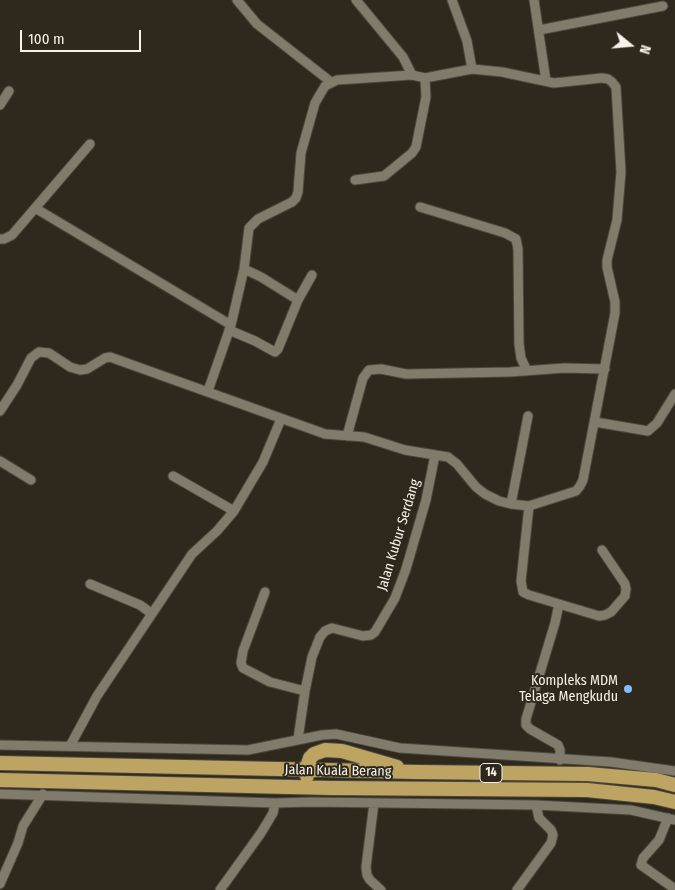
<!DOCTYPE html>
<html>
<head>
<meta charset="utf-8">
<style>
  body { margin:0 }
  #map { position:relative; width:675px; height:890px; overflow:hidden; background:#2e291c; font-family:"Fira Sans Condensed",sans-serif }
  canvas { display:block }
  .north { position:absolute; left:605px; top:20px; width:50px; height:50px; -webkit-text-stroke:4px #2e291c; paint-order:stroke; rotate:107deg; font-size:14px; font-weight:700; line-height:20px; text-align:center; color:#f6f2ea }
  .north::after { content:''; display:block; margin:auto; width:18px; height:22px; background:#f6f2ea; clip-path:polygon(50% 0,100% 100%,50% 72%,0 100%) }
  .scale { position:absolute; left:20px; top:30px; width:121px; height:22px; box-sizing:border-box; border:2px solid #f6f2ea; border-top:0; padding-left:6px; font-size:15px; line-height:18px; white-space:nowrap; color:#f6f2ea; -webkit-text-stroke:4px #2e291c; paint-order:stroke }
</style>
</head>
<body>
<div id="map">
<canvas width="675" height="890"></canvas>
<div class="north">N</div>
<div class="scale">100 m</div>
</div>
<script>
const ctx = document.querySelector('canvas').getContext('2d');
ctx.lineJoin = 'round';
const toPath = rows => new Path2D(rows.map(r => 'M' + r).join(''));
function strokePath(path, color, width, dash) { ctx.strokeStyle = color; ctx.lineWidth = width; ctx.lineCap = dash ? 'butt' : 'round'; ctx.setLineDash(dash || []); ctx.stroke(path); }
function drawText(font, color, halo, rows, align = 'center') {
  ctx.font = font + ' "Fira Sans Condensed",sans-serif'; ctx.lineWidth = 4; ctx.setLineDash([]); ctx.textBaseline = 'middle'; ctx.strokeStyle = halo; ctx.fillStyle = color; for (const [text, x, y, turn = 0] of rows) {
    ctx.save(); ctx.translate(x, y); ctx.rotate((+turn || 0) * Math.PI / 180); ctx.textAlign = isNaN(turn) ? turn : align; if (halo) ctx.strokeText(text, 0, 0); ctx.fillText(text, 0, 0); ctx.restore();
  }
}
const minor = toPath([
  [237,0,257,24,331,82],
  [356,0,403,57,412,75],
  [452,0,467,41,472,69],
  [534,0,546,81],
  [539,30,663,6],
  [0,105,9,91],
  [355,180,384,176,412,153,416,147,426,97,425,78],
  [420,207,505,233,516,239,518,249,519,344,521,358,527,371],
  [35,208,231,325],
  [0,239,4,239,12,235,90,144],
  [244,269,261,277,298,300],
  [229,330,255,341,275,352,278,349,298,300,312,275],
  [0,411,17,385,31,358,39,352,49,353,70,367,80,370,87,369,105,358,110,357,325,434,364,437,405,450,448,457,457,464,476,487,485,494,499,501,511,504,529,506,576,491,580,486,583,480,615,313,615,302,607,267,607,260,617,220,621,172,616,87,612,82,608,79,602,78,554,83,502,72,472,69,425,78,412,75,337,80,325,86,315,103,301,153,298,192,296,198,292,202,258,219,249,228,244,269,231,325,208,391],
  [595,422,648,431,657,423,675,394],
  [347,436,363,378,369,370,381,369,406,374,510,372,564,368,605,369],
  [0,461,31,480],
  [173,476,234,511],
  [511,504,528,416],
  [529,506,521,581,523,592,529,595,599,616,605,615,611,612,625,596,626,589,625,584,602,550],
  [90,584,140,605,151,613],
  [265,592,243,651,241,663,243,668,270,682,305,691],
  [559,604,555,623,526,719,526,725,530,729,558,745,560,750,560,760],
  [298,739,305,691,312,657,320,637,325,631,332,628,363,636,371,635,375,632,395,598,406,569,426,500,435,455],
  [0,745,248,750,322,735,336,734,400,748,611,762,675,771],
  [70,746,97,696,192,554,217,531,234,511,263,462,281,419],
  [0,794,275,803,312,802,536,805,631,810,675,820],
  [374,803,366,867,367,875,370,880,381,890],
  [668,818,659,840,643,858,641,865,675,889],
  [0,884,18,843,23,826,43,794],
  [220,890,261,833,273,813,275,803],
  [517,890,551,843,553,835,551,830,539,818,536,805]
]);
const trunk = toPath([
  [0,763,417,772,588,774,656,780,675,785],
  [307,776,306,770,310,758,314,754,325,750,342,751,397,767],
  [0,780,331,788,587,790,654,797,675,802]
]);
const markers = [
  [628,689,5,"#7ebdf9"]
];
const shields = [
  [491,773,22]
];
const shieldNames = [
  ["14",491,773]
];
const streetNames = [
  ["Jalan Kubur Serdang",399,535,-73],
  ["Jalan Kuala Berang",338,771,1]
];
const poiNames = [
  ["Kompleks MDM",618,681],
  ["Telaga Mengkudu",618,697]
];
strokePath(minor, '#4c483d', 11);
strokePath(trunk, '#4c483d', 16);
strokePath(minor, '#817b6c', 9);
strokePath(trunk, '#bea463', 14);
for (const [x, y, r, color] of markers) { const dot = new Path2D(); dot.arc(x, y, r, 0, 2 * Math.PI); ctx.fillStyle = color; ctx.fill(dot); strokePath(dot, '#2e291c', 2); }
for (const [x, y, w] of shields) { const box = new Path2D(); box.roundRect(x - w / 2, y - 9.5, w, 19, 4); ctx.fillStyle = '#2e291c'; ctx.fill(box); strokePath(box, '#f6f2ea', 1); }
drawText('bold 12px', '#f6f2ea', null, shieldNames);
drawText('14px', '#f6f2ea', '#2e291c', streetNames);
drawText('14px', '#f6f2ea', '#2e291c', poiNames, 'right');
</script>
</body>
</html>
